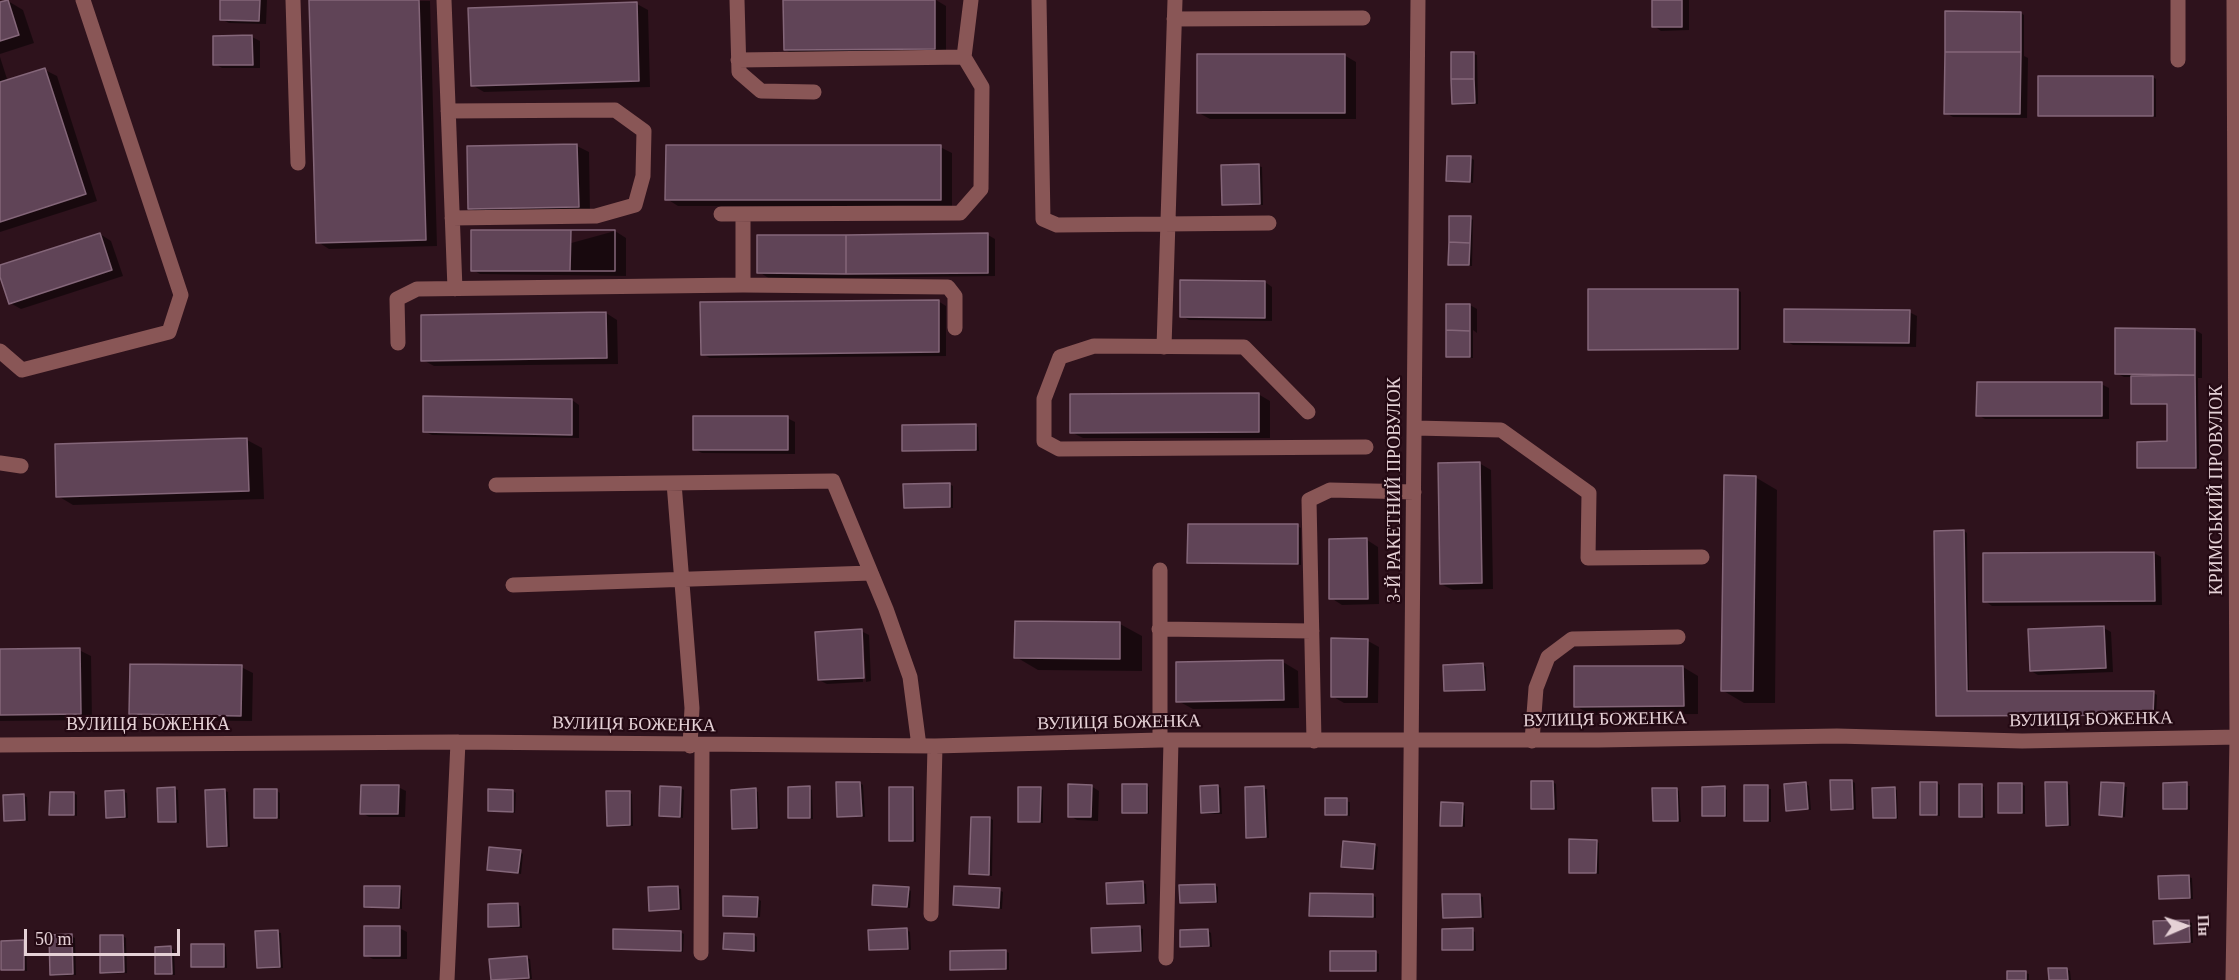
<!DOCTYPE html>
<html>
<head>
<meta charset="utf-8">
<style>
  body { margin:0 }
  #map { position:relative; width:2239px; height:980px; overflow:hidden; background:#2e121c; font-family:Georgia,serif }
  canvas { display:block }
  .north { position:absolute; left:2155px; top:896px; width:60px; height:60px; -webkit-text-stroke:4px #240913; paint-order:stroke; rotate:88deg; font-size:16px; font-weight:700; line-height:24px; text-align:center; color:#e5d1d6 }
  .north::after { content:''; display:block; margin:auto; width:21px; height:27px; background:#e5d1d6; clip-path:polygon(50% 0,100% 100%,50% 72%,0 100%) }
  .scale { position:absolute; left:24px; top:929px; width:156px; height:27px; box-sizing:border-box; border:3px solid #e5d1d6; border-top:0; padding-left:8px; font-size:18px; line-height:21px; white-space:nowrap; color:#e5d1d6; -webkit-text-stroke:4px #240913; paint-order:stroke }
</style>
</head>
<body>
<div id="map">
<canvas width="2239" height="980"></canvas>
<div class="north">Пн</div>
<div class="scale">50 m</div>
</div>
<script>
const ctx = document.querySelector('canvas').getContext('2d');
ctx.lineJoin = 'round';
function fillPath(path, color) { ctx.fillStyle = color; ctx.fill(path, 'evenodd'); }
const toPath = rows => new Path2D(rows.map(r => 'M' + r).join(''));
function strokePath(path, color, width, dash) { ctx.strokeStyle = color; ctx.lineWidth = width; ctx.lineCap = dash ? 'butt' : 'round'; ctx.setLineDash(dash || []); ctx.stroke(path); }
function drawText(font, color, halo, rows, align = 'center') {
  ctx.font = font + ' Georgia,serif'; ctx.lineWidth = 4.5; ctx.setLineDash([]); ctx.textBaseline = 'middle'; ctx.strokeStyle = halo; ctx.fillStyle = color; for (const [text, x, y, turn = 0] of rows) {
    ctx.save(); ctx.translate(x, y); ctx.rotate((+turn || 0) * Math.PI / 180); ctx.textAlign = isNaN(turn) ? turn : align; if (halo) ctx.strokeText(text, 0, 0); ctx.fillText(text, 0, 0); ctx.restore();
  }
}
const shadow = toPath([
  [222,0,267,0,266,24,229,23,221,19],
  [311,0,430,1,437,246,329,249,318,242],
  [838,0,936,0,946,6,946,55,797,56,785,50],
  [1653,0,1689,0,1689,30,1661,31,1654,26],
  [8,1,23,10,34,43,0,54,0,3],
  [637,4,648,10,650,87,484,92,472,85],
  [2021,13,2024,15,2024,56,2028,58,2027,118,1953,117,1946,113],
  [215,37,252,37,260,41,260,68,222,68,215,64],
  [1474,54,1477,55,1478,104,1456,105,1453,103],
  [1344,55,1356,62,1356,119,1210,119,1199,113],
  [0,57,8,82,45,70,57,76,97,201,0,232],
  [2153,77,2156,79,2156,117,2040,115],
  [577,146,589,152,590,213,481,215,470,208,468,148],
  [940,147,952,153,952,206,678,206,667,199],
  [1471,158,1474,160,1473,183,1448,180],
  [1258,166,1262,167,1263,205,1223,205],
  [1470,218,1473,220,1472,266,1452,266,1449,264],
  [615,231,626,238,626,276,480,274,473,270],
  [100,234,111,241,123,276,21,309,10,303,0,267],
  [988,235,995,239,995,276,770,279,759,272],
  [1265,282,1272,287,1272,321,1189,320,1182,316],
  [1737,290,1741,292,1741,350,1590,349],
  [938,301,946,306,946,356,710,358,702,354],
  [1470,305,1477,309,1477,333,1473,330,1473,358,1451,358,1448,356],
  [1909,312,1917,316,1916,347,1793,345,1786,341],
  [606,313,617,320,618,364,434,366,423,360],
  [2195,330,2202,334,2202,378,2198,378,2199,469,2142,469,2139,468,2168,443,2168,405,2133,404,2133,377,2124,377,2116,373],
  [2101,384,2109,388,2109,419,1985,419,1978,415],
  [1258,394,1270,401,1270,438,1083,438,1071,432],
  [572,400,579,405,579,438,432,435,424,431],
  [787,418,795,422,795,454,702,453,694,449],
  [975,426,978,427,979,451,904,450],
  [247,440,262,448,264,499,73,505,58,496],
  [1479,463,1491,470,1493,589,1453,590,1441,584],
  [1755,477,1777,490,1775,703,1744,703,1722,690],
  [949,484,953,486,953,508,905,507],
  [1297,526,1301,528,1301,565,1189,562],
  [1964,531,1967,533,1969,693,2154,693,2157,695,2156,716,1938,716],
  [1367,540,1378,547,1379,604,1342,605,1331,598],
  [2154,553,2161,557,2162,605,1992,606,1985,601],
  [1016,623,1120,624,1142,636,1142,671,1038,670,1016,657],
  [2104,628,2111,632,2113,672,2038,675,2031,671],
  [861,631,869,635,871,681,866,682,863,633,860,633,863,682,827,684,819,680],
  [1368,641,1379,647,1378,703,1344,703,1332,696],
  [79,650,91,656,92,720,0,721,0,651],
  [1283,662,1298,671,1299,708,1193,709,1178,701],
  [1483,665,1486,667,1487,691,1446,690],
  [241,667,253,673,252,721,142,720,131,714],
  [1683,667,1698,676,1698,714,1591,715,1576,706],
  [1852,781,1855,783,1856,810,1833,809],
  [1553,782,1556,784,1557,810,1533,809],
  [860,783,863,785,865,817,839,816],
  [1937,783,1940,785,1940,816,1925,816,1922,814],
  [2067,783,2070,785,2071,826,2051,827,2048,825],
  [2103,783,2127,787,2125,817,2101,814],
  [1806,784,1809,786,1811,810,1788,810],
  [2022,784,2025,786,2025,814,1999,812],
  [2164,784,2190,786,2190,810,2164,809],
  [1146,785,1149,787,1149,814,1123,812],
  [1981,785,1984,787,1985,818,1961,816],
  [1091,786,1099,791,1098,821,1077,820,1070,816],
  [1218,786,1221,788,1222,814,1205,814,1202,812,1201,787],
  [398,787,406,791,405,817,369,817,362,813],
  [1746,787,1771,789,1771,822,1745,821],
  [681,788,684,790,683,818,660,815],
  [809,788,812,790,813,819,790,817],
  [912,788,915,790,916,842,894,842,891,840],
  [1040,788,1043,790,1043,823,1023,823,1020,821],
  [1246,788,1267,789,1269,838,1248,837],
  [1724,788,1727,790,1727,817,1704,816],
  [1894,788,1897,790,1898,819,1874,817],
  [175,789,178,790,179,823,162,823,159,821],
  [1676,789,1679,791,1681,822,1655,820],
  [755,790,758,792,760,829,737,830,734,828],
  [225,791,228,792,230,847,212,848,208,846],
  [277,791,280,793,280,819,256,817],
  [513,791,516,793,515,813,489,811],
  [124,792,127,793,128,818,111,819,107,817],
  [629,792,632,794,633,826,612,827,608,825],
  [74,793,77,795,77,816,51,814],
  [24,796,27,797,28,821,6,820],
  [1326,799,1350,802,1350,816,1326,814],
  [1462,804,1465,806,1465,827,1441,825],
  [990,818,993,820,992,876,974,875,971,874],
  [1596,841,1599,843,1599,874,1570,872],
  [1375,845,1378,847,1376,870,1343,866],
  [520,852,523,854,521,874,488,869],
  [2189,877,2192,878,2193,899,2160,898],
  [1143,883,1146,884,1147,904,1108,903],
  [1215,885,1218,887,1218,903,1182,902],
  [399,888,402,890,402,909,365,906],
  [678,888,681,889,682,910,650,910],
  [908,889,911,891,910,908,874,904],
  [999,890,1003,892,1002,909,955,904],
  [1311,895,1373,896,1376,897,1376,918,1314,917,1311,915],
  [1480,896,1483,897,1484,918,1444,917],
  [758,899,761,901,760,917,724,915],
  [518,905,521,906,522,928,490,926],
  [2189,922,2192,923,2193,943,2156,943],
  [399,928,407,932,407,959,373,959,365,955],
  [1139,928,1143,929,1143,952,1094,952],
  [907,930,910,932,911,950,870,949],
  [1472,930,1475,932,1476,951,1443,950],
  [1208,931,1211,933,1212,947,1182,946],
  [277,932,281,933,283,968,262,969,259,967],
  [680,932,684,934,683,952,614,948],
  [726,934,754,935,757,937,757,952,728,950,725,948],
  [71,936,75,938,76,975,55,976,52,974],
  [123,936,126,938,127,973,105,974,102,972],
  [23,942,26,943,27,971,3,969],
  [223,945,226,947,227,968,192,966],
  [171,948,174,950,175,975,160,975,157,973],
  [1005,951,1009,953,1009,970,952,969],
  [1375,952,1379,954,1379,972,1331,970],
  [527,958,530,959,532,979,492,979],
  [2067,969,2070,971,2071,980,2050,980],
  [2008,972,2026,973,2029,974,2029,980,2008,980]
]);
const building = toPath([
  [8,0,19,35,0,41,0,2,8,0],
  [220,0,260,0,259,21,220,20,220,0],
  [309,0,419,0,426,240,316,243,309,0],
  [783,0,935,0,935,49,784,50,783,0],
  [1652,0,1682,0,1682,27,1652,27,1652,0],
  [637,2,639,81,471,86,468,8,637,2],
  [1945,11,2021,12,2021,52,1945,52,1945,11],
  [252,35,253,65,213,65,213,36,252,35],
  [1451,52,1474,52,1474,79,1451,79,1451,52],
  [1945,52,2021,52,2020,114,1944,114,1945,52],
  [1197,54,1345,54,1345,113,1197,113,1197,54],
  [45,68,86,194,0,222,0,82,45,68],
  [2038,76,2153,76,2153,116,2038,116,2038,76],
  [1451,79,1474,79,1475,103,1452,104,1451,79],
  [577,144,579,207,468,209,467,146,577,144],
  [666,145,941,145,941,200,665,200,666,145],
  [1447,156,1471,156,1470,182,1446,181,1447,156],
  [1259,164,1260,204,1222,205,1221,165,1259,164],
  [1449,216,1471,216,1470,243,1449,242,1449,216],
  [471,230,615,230,615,271,471,271,471,230],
  [571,230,615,230,615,271,570,271,571,230],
  [100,233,112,270,9,304,0,277,0,265,100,233],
  [988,233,988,273,846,274,846,235,988,233],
  [757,235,846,235,846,274,757,273,757,235],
  [1449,242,1470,243,1469,265,1448,265,1449,242],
  [1180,280,1265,281,1265,318,1180,317,1180,280],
  [1588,289,1738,289,1738,349,1588,350,1588,289],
  [939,300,939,352,701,355,700,302,939,300],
  [1446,304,1470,304,1470,331,1446,330,1446,304],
  [1784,309,1910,310,1909,343,1784,342,1784,309],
  [606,312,607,358,421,361,421,315,606,312],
  [2115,328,2195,329,2195,375,2115,374,2115,328],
  [1446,330,1470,331,1470,357,1446,357,1446,330],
  [2195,375,2196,468,2137,468,2137,442,2167,441,2167,404,2131,404,2131,376,2195,375],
  [1977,382,2102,382,2102,416,1976,416,1977,382],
  [1259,393,1259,432,1070,433,1070,394,1259,393],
  [423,396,572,399,572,435,423,432,423,396],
  [693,416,788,416,788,450,693,450,693,416],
  [976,424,976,450,902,451,902,425,976,424],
  [247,438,249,491,56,497,55,444,247,438],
  [1480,462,1482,583,1440,584,1438,463,1480,462],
  [1724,475,1756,476,1753,691,1721,691,1724,475],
  [950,483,950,507,904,508,903,484,950,483],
  [1188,524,1298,524,1298,564,1187,563,1188,524],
  [1964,530,1967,691,2154,691,2153,715,1936,716,1934,531,1964,530],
  [1367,538,1368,599,1329,599,1329,539,1367,538],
  [2154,552,2155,601,1983,602,1983,553,2154,552],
  [1015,621,1120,622,1120,659,1014,658,1015,621],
  [2104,626,2106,668,2030,671,2028,629,2104,626],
  [862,629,864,678,818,680,815,632,862,629],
  [1331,638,1368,639,1367,697,1331,697,1331,638],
  [80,648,81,714,0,715,0,649,80,648],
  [1283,660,1284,700,1176,702,1176,662,1283,660],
  [1483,663,1485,690,1444,691,1443,665,1483,663],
  [130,664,242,665,241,716,129,714,130,664],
  [1574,666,1683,666,1684,706,1574,707,1574,666],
  [1830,780,1852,780,1853,809,1831,810,1830,780],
  [1531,781,1553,781,1554,809,1531,809,1531,781],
  [836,782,860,782,862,816,837,817,836,782],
  [1806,782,1808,809,1786,811,1784,784,1806,782],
  [1920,782,1937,782,1937,815,1920,815,1920,782],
  [2045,782,2067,782,2068,825,2046,826,2045,782],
  [2101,782,2124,783,2122,817,2099,815,2101,782],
  [2187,782,2187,809,2163,809,2163,783,2187,782],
  [1998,783,2022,783,2022,813,1998,813,1998,783],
  [1068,784,1092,785,1091,817,1068,817,1068,784],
  [1122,784,1147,784,1147,813,1122,813,1122,784],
  [1959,784,1982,784,1982,817,1959,817,1959,784],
  [361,785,399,785,398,814,360,814,361,785],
  [1218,785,1219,812,1201,813,1200,786,1218,785],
  [1744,785,1768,785,1768,821,1744,821,1744,785],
  [660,786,681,787,680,817,659,816,660,786],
  [810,786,810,818,788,818,788,787,810,786],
  [1264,786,1266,837,1246,838,1245,787,1264,786],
  [1725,786,1725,816,1702,816,1702,787,1725,786],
  [175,787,176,822,158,822,157,788,175,787],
  [889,787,913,787,913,841,889,841,889,787],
  [1018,787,1041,787,1040,822,1018,822,1018,787],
  [1895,787,1896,818,1873,818,1872,788,1895,787],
  [756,788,757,828,732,829,731,790,756,788],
  [1652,788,1677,788,1678,821,1653,821,1652,788],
  [225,789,227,846,207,847,205,790,225,789],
  [254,789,277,789,277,818,254,818,254,789],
  [488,789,513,790,513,812,488,811,488,789],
  [124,790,125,817,106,818,105,791,124,790],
  [606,791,630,791,630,825,607,826,606,791],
  [50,792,74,792,74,815,49,815,50,792],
  [24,794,25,820,4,821,3,795,24,794],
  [1325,798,1347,798,1347,815,1325,815,1325,798],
  [1441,802,1463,803,1462,826,1440,826,1441,802],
  [971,817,990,817,989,875,969,874,971,817],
  [1569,839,1597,840,1596,873,1569,873,1569,839],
  [1343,841,1375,844,1373,869,1341,867,1343,841],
  [489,847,521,850,518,873,487,870,489,847],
  [2189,875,2190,898,2159,899,2158,876,2189,875],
  [1143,881,1144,903,1107,904,1106,883,1143,881],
  [1215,884,1216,902,1180,903,1179,885,1215,884],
  [873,885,909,887,907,907,872,905,873,885],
  [364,886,400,886,399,908,364,907,364,886],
  [678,886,679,909,649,911,648,887,678,886],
  [954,886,1000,888,999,908,953,905,954,886],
  [1310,893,1373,894,1373,917,1309,916,1310,893],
  [1442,894,1480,894,1481,917,1443,918,1442,894],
  [723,896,758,897,757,917,723,916,723,896],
  [518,903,519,926,488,927,488,904,518,903],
  [2189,920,2190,942,2154,944,2153,921,2189,920],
  [364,926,400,926,400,956,364,956,364,926],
  [1140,926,1141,951,1092,953,1091,928,1140,926],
  [907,928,908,949,869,950,868,930,907,928],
  [1473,928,1473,950,1442,950,1442,929,1473,928],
  [613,929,681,931,681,951,613,949,613,929],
  [1208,929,1209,946,1180,947,1180,930,1208,929],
  [278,930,280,967,257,968,255,931,278,930],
  [724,933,754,934,754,951,723,949,724,933],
  [72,934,73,974,50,975,49,935,72,934],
  [100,935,123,935,124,972,100,973,100,935],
  [24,940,24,970,1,970,1,941,24,940],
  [191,944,224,944,224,967,191,967,191,944],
  [171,946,172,974,155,974,155,947,171,946],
  [1006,950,1006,969,950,970,950,951,1006,950],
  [1330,951,1376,951,1376,971,1330,971,1330,951],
  [527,956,529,978,491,980,489,959,527,956],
  [2048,968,2067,968,2068,980,2049,980,2048,968],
  [2007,971,2026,971,2026,980,2007,980,2007,971]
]);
const minor = toPath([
  [293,0,298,163],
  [444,0,455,289],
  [737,0,739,72,761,91,814,92],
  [1039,0,1043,219,1057,225,1269,223],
  [1174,19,1363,18],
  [738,60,964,57],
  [2178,60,2178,0],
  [448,111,615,110,644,131,643,176,635,205,596,216,452,218],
  [721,214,960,213,981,189,982,87,964,57,971,0],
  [743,214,743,285],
  [398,343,397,299,417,289,743,285,948,287,955,296,955,328],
  [1164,347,1175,0],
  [0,351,22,370,169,332,181,295,83,0],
  [1308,412,1244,347,1094,346,1060,357,1044,399,1044,441,1059,449,1366,447],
  [1415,428,1501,430,1589,493,1588,558,1702,557],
  [0,463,21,466],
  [674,483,692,708,690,746],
  [496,485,833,481,886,609,910,677,919,746],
  [1160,570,1160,740],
  [513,585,871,573],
  [1159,629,1312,631],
  [1314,741,1309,500,1330,490,1414,492],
  [1532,741,1536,688,1548,657,1572,639,1678,637],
  [0,745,458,742,935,746,1160,740,1599,740,1837,736,2022,741,2239,737],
  [931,914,935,746],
  [701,953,702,746],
  [1166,958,1171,740],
  [447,980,458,742],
  [1409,980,1418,0],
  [2233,980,2237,737,2234,0]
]);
const streetNames = [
  ["3-Й РАКЕТНИЙ ПРОВУЛОК",1395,490,-90],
  ["КРИМСЬКИЙ ПРОВУЛОК",2217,490,-90],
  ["ВУЛИЦЯ БОЖЕНКА",1605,720,-1],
  ["ВУЛИЦЯ БОЖЕНКА",2091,720,-1],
  ["ВУЛИЦЯ БОЖЕНКА",1119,723,-1],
  ["ВУЛИЦЯ БОЖЕНКА",148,725],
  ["ВУЛИЦЯ БОЖЕНКА",634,725,1]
];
fillPath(shadow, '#0007');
fillPath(building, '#604457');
strokePath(building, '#846679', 1.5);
strokePath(minor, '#895656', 15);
drawText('18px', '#e5d1d6', '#240913', streetNames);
</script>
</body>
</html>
